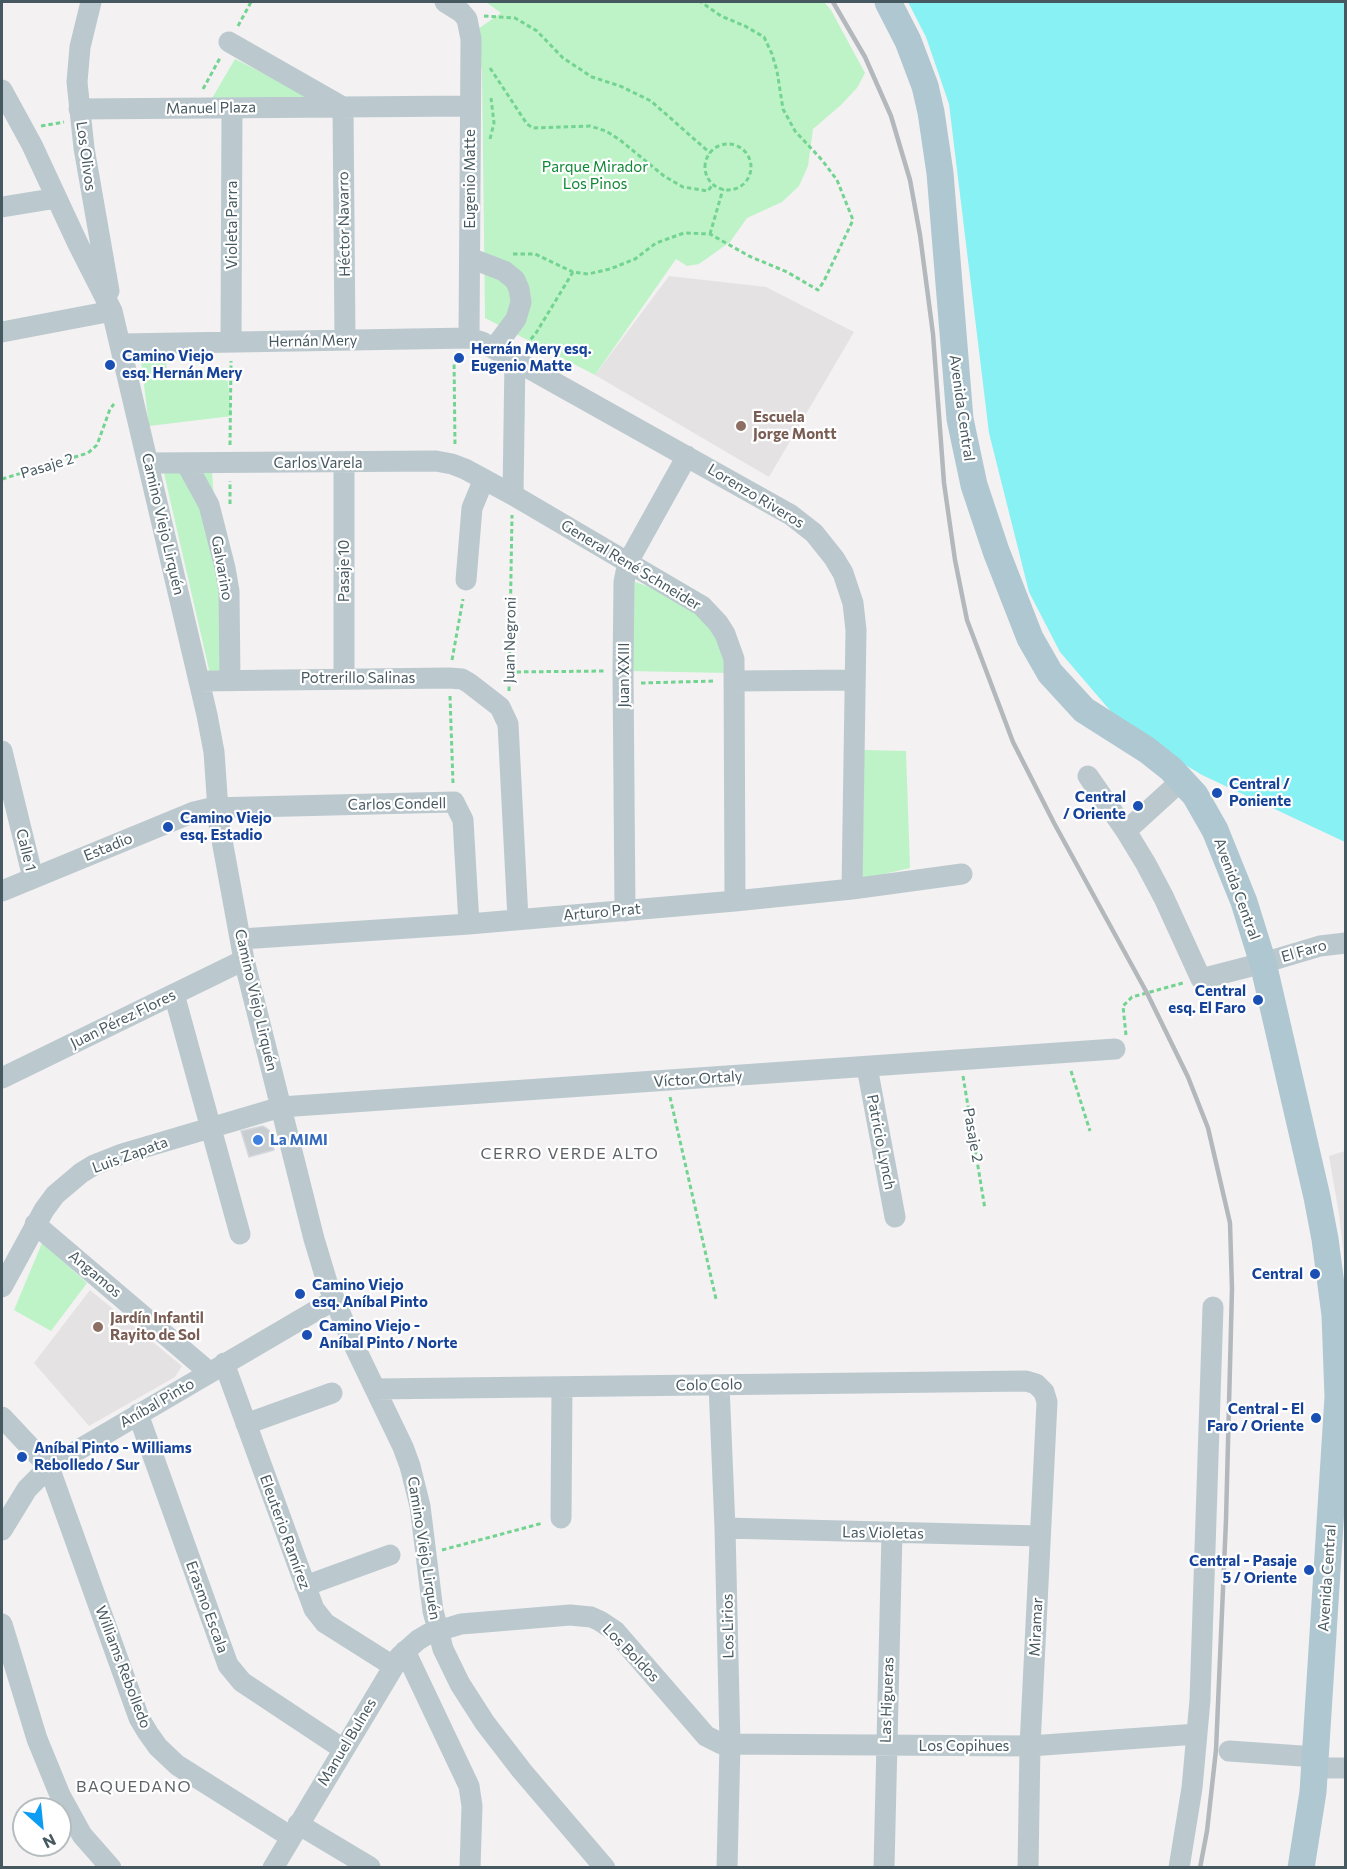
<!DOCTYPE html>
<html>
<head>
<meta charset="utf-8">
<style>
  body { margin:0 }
  #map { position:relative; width:1347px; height:1869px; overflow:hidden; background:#f4f1f2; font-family:Commissioner,sans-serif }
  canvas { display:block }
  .frame { position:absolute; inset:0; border:3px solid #475960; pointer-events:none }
  .north { position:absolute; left:12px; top:1797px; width:60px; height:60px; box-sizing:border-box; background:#fff; border:2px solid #b5bdbf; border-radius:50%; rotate:153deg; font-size:16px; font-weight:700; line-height:24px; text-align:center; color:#475960 }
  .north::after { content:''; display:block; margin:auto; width:21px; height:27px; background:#0c9cf3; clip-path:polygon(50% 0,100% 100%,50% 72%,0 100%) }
</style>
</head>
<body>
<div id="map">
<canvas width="1347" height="1869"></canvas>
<div class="frame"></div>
<div class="north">N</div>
</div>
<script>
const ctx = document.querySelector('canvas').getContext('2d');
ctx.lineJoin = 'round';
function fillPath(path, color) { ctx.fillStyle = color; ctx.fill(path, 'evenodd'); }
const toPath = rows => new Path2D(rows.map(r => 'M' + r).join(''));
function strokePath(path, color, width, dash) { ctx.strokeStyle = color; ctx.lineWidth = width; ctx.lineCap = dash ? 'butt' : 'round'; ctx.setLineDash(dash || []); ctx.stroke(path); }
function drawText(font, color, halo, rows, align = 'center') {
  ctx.font = font + ' Commissioner,sans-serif'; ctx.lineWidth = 4.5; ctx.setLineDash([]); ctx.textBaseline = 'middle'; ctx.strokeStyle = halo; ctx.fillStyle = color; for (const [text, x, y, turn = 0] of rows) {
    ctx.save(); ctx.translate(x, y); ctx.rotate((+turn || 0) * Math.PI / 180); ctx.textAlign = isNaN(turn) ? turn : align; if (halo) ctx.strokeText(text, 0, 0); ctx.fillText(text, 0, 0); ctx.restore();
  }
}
const education = toPath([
  [669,276,766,287,854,332,769,477,595,375],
  [1345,1151,1346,1151,1345,1268,1339,1214,1329,1156],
  [90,1290,182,1366,175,1377,89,1426,34,1363]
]);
const green = toPath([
  [486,2,824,2,831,10,865,73,857,88,841,105,813,129,808,166,799,186,782,202,747,218,730,242,699,264,687,266,676,259,595,375,485,318,482,71,475,31,501,13],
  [235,59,313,98,211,100],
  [164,349,168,375,226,368,232,416,149,426,140,352],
  [163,469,212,471,225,672,210,674],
  [630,580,688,601,718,628,728,673,628,671],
  [864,750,906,751,910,868,862,879],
  [42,1243,87,1283,51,1331,14,1310]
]);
const water = toPath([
  [908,2,1345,2,1345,842,1202,775,1126,729,1060,652,1029,592,989,433,949,104,926,37]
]);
const building = toPath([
  [263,1126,269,1130,274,1150,249,1157,241,1131,263,1126]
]);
const path = toPath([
  [484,16,515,18,537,31,563,58,592,77,620,86,651,101,710,153],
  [238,26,251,2],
  [490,68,527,124,533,128,590,126,606,131,620,140,664,176,683,187,708,191,713,184],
  [203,89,220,58],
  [41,126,64,122],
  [490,139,494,123,491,98],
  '705 167a23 23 0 1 1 46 0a23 23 0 1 1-46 0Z',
  [710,234,723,189],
  [513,254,535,254,573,272],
  [526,345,536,333,573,272,588,274,610,269,635,259,656,243,684,233,710,234,749,256,787,272,818,290,824,281,853,220,837,180,822,160,795,131,783,109,777,71,772,54,764,37,745,26,721,16,701,2],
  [454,357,455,447],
  [230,445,231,361],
  [2,479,88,453,97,445,110,409,114,404],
  [230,504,230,481],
  [452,660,463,599],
  [509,672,606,671],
  [641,683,715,681],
  [509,691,512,515],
  [450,696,453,783],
  [1126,1035,1123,1006,1132,997,1183,983],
  [1071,1071,1090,1131],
  [963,1076,985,1209],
  [670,1097,716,1299],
  [442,1550,543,1523]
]);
const minor = toPath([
  [91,2,80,47,77,82,84,148,109,291],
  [445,2,461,12,467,19,471,39,469,338],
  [229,42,343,107,345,340],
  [2,90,32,145,78,244,112,311,207,715,214,752,219,824,244,960,314,1239,327,1282,352,1341,403,1447,410,1466,420,1506,433,1611,443,1649,460,1684,485,1723,522,1771,605,1868],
  [79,109,470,106],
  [2,207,57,198],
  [470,258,504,271,515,280,519,289,521,302,516,319,495,347],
  [2,332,112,311],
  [231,341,232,108],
  [121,344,469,338,482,342,791,515,814,533,834,558,843,573,853,603,856,630,852,889],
  [149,463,436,461,452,464,465,469,513,495,702,606,718,623,725,634,734,659,735,901],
  [186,463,209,505,225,568,229,591,230,679],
  [513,495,515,358],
  [466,580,472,508,484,479],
  [344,679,344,463],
  [199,681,449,678,462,679,469,683,500,707,508,724,518,919],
  [735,681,855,680],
  [2,751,33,878],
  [1088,776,1126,831,1146,864,1164,898,1201,979,1263,963,1320,946,1346,943],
  [1126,831,1182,780],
  [2,891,194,812,211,808,454,802,463,820,469,924],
  [625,911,623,671,624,582,628,562,687,456],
  [241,939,469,924,735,901,852,889,962,874],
  [174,994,240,1234],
  [867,1067,895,1217],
  [2,1078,244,960],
  [35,1224,209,1372],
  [2,1287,44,1210,55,1195,81,1173,94,1165,122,1154,281,1107,1115,1049],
  [224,1363,314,1609,325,1623,393,1666],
  [719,1385,725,1528,730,1744,727,1868],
  [375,1389,1026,1381,1036,1384,1044,1392,1047,1402,1030,1746,1028,1868],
  [138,1414,228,1665,242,1682,343,1749],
  [2,1417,49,1467,139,1718,148,1733,158,1747,177,1765,291,1837],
  [246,1424,332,1393],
  [561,1518,562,1387],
  [725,1528,1040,1536],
  [2,1530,27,1489,49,1467,334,1300],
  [305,1586,390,1555],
  [2,1624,37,1739,60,1795,82,1835,111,1868],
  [405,1651,469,1786,472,1806,470,1868],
  [1229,1751,1316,1757],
  [1315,1768,1346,1768],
  [298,1824,370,1867],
  [273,1868,400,1656,418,1640,428,1634,461,1624,570,1615,591,1617,600,1621,615,1631,706,1736,722,1744,1030,1746,1197,1734],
  [884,1868,892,1533],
  [1179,1868,1192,1788,1200,1700,1213,1307]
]);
const major = toPath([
  [888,2,908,41,925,86,931,112,940,173,960,419,974,485,996,551,1030,638,1050,673,1084,710,1147,750,1171,769,1195,795,1215,830,1244,902,1263,963,1317,1197,1325,1239,1335,1315,1338,1397,1313,1792,1301,1868]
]);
const rail = toPath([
  [833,2,865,57,891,116,910,180,920,235,933,334,944,483,955,560,967,620,1013,742,1054,823,1147,993,1188,1077,1208,1128,1230,1223,1232,1289,1226,1520,1216,1750,1207,1831,1200,1868]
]);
const markers = [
  [459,358,6,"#1a4fb4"],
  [110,365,6,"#1a4fb4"],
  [741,426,6,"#8d6e63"],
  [1217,793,6,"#1a4fb4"],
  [1138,806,6,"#1a4fb4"],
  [168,827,6,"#1a4fb4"],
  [1258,1000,6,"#1a4fb4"],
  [258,1140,6,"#3f7fe0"],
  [1315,1274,6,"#1a4fb4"],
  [300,1294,6,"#1a4fb4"],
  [98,1327,6,"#8d6e63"],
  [307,1335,6,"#1a4fb4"],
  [1316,1418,6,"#1a4fb4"],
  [22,1457,6,"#1a4fb4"],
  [1309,1570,6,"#1a4fb4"]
];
const streetNames = [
  ["Manuel Plaza",211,108,-1],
  ["Los Olivos",86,156,82],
  ["Eugenio Matte",470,179,-90],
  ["Héctor Navarro",344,224,-91],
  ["Violeta Parra",232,225,-90],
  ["Hernán Mery",313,341,-1],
  ["Avenida Central",962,408,82],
  ["Carlos Varela",318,463],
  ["Pasaje 2",47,466,-17],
  ["Lorenzo Riveros",756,496,31],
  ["Camino Viejo Lirquén",163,524,77],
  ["General René Schneider",631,565,31],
  ["Galvarino",222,568,80],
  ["Pasaje 10",344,571,-90],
  ["Juan Negroni",510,640,-89],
  ["Juan XXIII",624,675,-90],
  ["Potrerillo Salinas",358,678],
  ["Carlos Condell",397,804,-1],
  ["Estadio",108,847,-22],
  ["Calle 1",26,850,76],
  ["Avenida Central",1237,889,70],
  ["Arturo Prat",602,912,-5],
  ["El Faro",1304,951,-16],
  ["Camino Viejo Lirquén",256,1000,77],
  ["Juan Pérez Flores",123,1019,-26],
  ["Víctor Ortaly",698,1079,-4],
  ["Pasaje 2",973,1135,80],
  ["Patricio Lynch",881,1142,79],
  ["Luis Zapata",130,1155,-20],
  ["Angamos",95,1274,40],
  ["Colo Colo",709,1385,-1],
  ["Aníbal Pinto",157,1403,-30],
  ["Eleuterio Ramírez",285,1532,70],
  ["Las Violetas",883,1533,1],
  ["Camino Viejo Lirquén",424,1548,81],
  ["Avenida Central",1327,1578,-86],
  ["Erasmo Escala",207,1607,70],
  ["Los Lirios",728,1626,-91],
  ["Miramar",1036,1627,-87],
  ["Los Boldos",631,1653,46],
  ["Williams Rebolledo",123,1667,69],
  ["Las Higueras",887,1700,-88],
  ["Manuel Bulnes",347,1742,-59],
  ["Los Copihues",964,1746]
];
const parkNames = [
  ["Parque Mirador",595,167],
  ["Los Pinos",595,184]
];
const transitNames = [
  ["Hernán Mery esq.",471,349],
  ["Eugenio Matte",471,366],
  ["Camino Viejo",122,356],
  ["esq. Hernán Mery",122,373],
  ["Central /",1229,784],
  ["Poniente",1229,801],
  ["Central",1126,797,"right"],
  ["/ Oriente",1126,814,"right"],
  ["Camino Viejo",180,818],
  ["esq. Estadio",180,835],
  ["Central",1246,991,"right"],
  ["esq. El Faro",1246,1008,"right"],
  ["Central",1303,1274,"right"],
  ["Camino Viejo",312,1285],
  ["esq. Aníbal Pinto",312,1302],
  ["Camino Viejo -",319,1326],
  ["Aníbal Pinto / Norte",319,1343],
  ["Central - El",1304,1409,"right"],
  ["Faro / Oriente",1304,1426,"right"],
  ["Aníbal Pinto - Williams",34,1448],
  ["Rebolledo / Sur",34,1465],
  ["Central - Pasaje",1297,1561,"right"],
  ["5 / Oriente",1297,1578,"right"]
];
const educationNames = [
  ["Escuela",753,417],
  ["Jorge Montt",753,434],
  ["Jardín Infantil",110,1318],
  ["Rayito de Sol",110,1335]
];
const shopNames = [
  ["La MIMI",270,1140]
];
const neighbourhoodNames = [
  ["CERRO VERDE ALTO",570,1154],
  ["BAQUEDANO",134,1787]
];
fillPath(education, '#e5e2e4');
fillPath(green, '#bef3c8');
fillPath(water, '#88f1f3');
fillPath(building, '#c8cdd1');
strokePath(building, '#d5d9dd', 1.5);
strokePath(path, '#73d492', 3, [4.5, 3]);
strokePath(minor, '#bbc9cf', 21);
strokePath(major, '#afc7d1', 27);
strokePath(rail, '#b3b8bc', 4.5);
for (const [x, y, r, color] of markers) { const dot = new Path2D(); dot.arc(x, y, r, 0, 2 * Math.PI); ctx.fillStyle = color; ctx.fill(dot); strokePath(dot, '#fff', 2); }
drawText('15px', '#475960', '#fff', streetNames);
drawText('15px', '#108936', '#fff', parkNames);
drawText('bold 15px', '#164399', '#fff', transitNames, 'left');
drawText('bold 15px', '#785e54', '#fff', educationNames, 'left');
drawText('bold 15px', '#366cbe', '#fff', shopNames, 'left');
ctx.letterSpacing = '1.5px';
drawText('16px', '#5d6367', '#fff', neighbourhoodNames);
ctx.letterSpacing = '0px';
</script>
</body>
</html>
